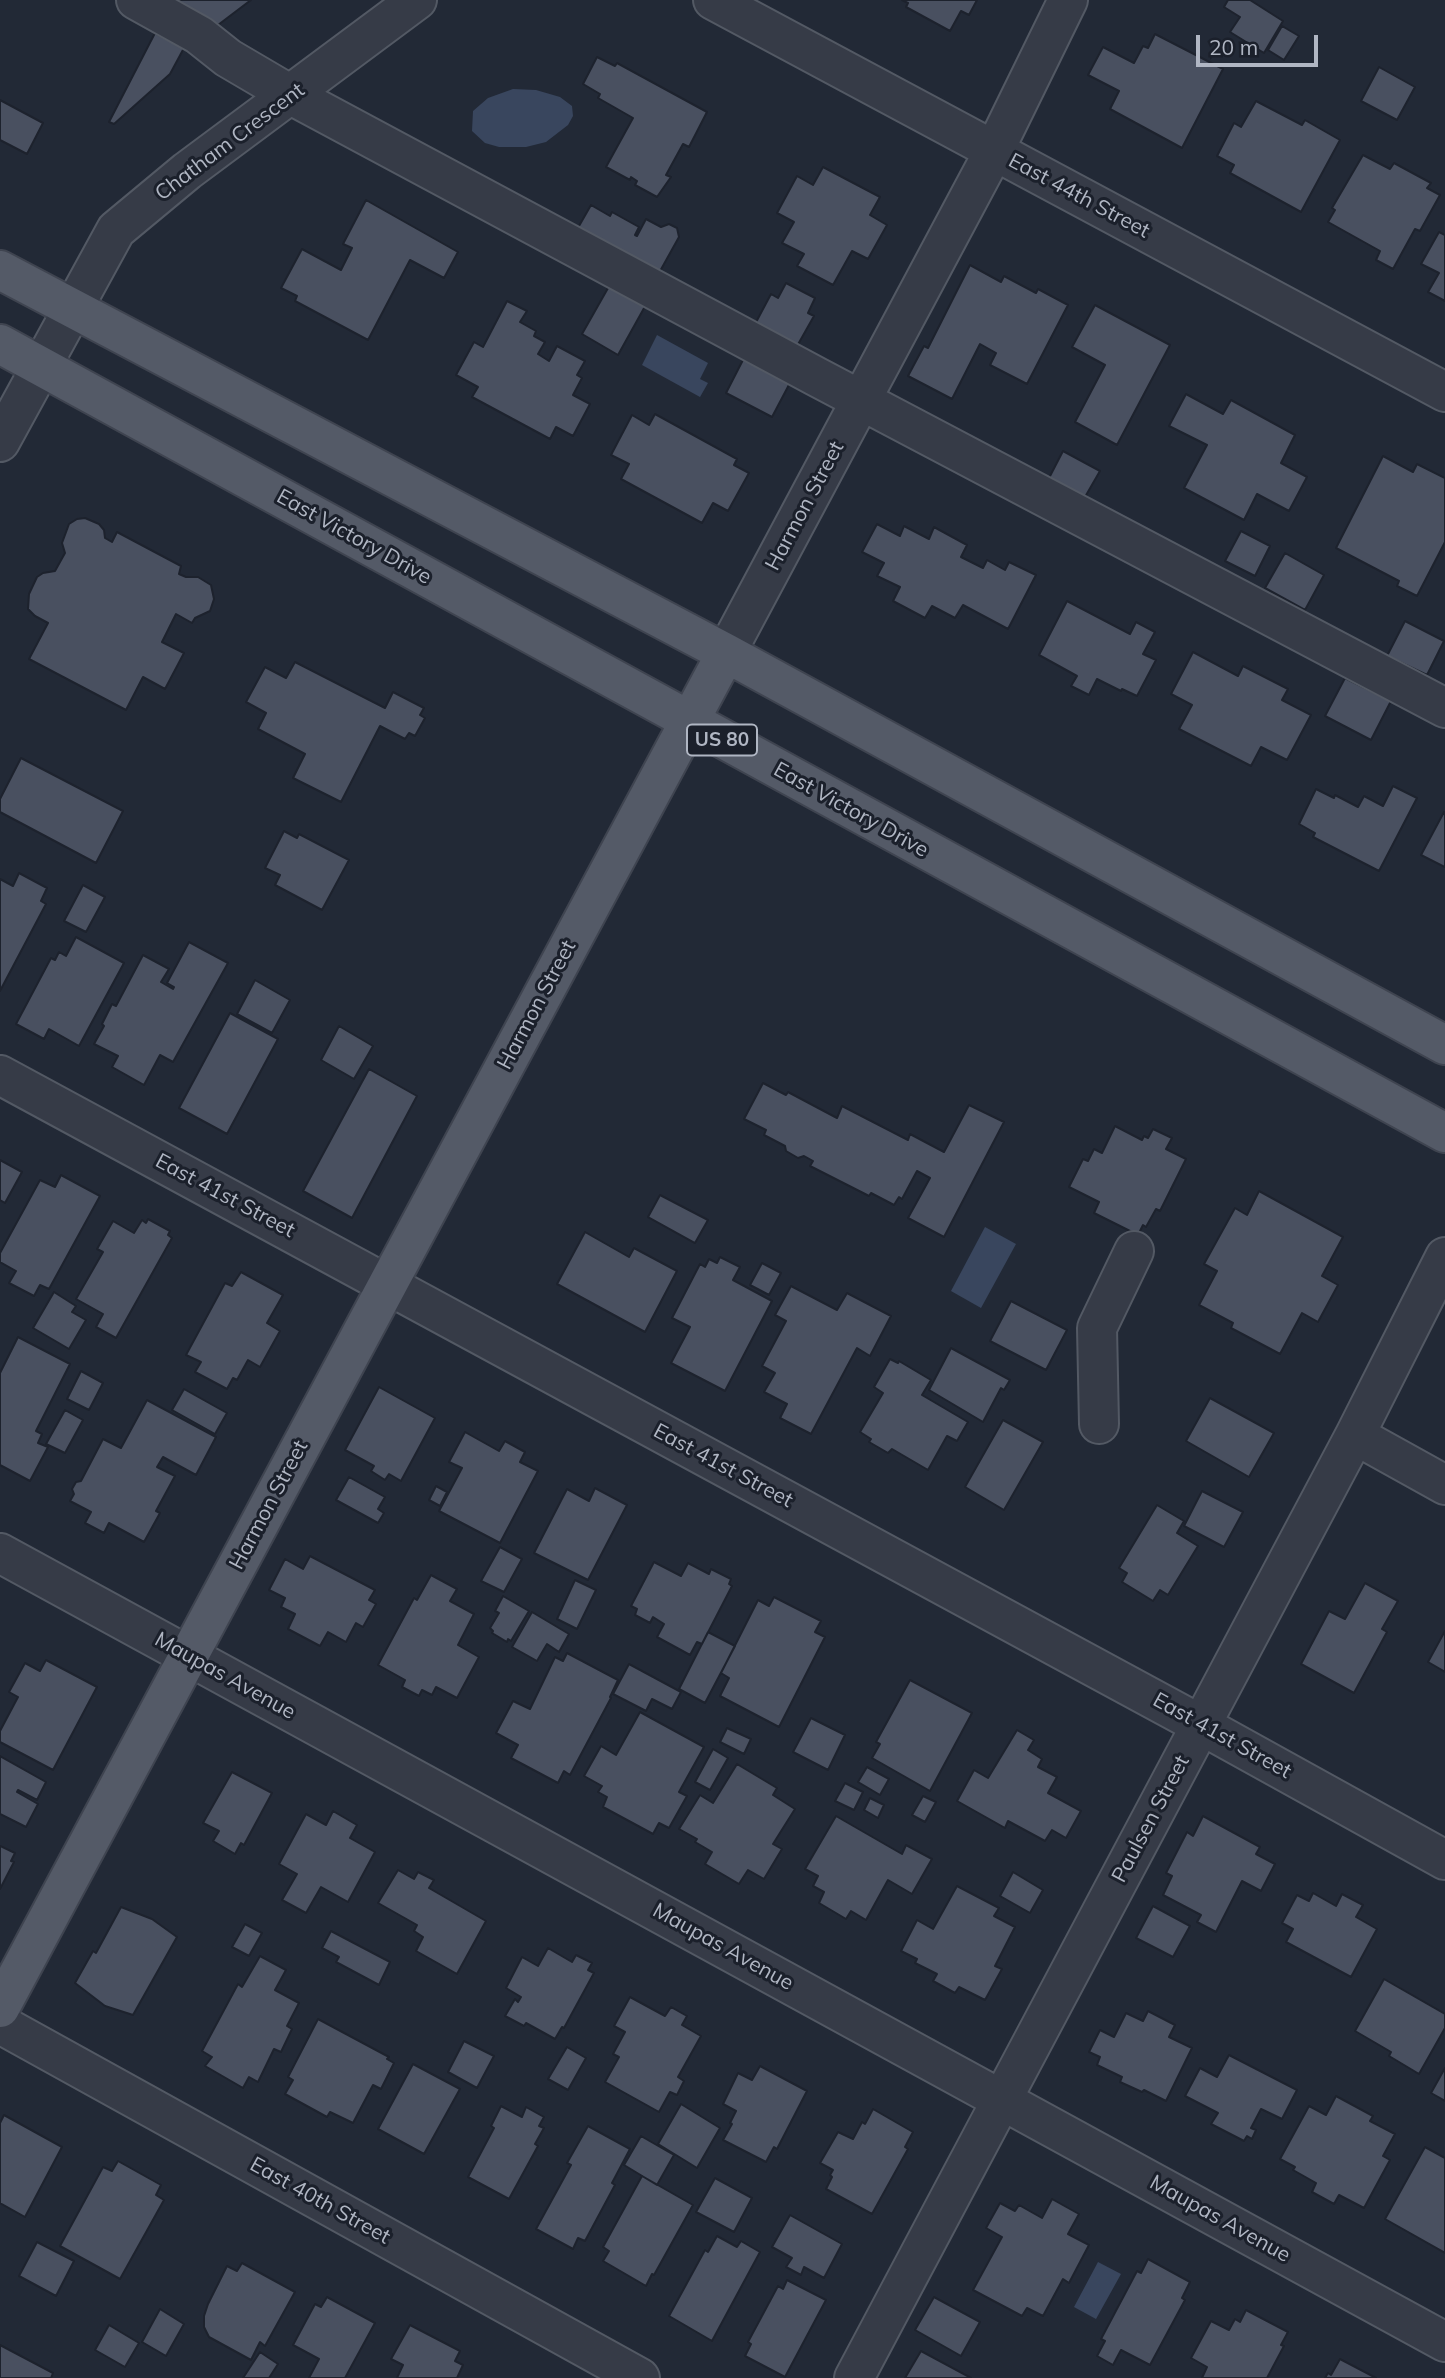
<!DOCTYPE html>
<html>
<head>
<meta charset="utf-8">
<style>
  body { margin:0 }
  #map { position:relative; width:1445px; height:2378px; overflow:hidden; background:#222936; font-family:Mulish,sans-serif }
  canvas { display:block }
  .scale { position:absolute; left:1196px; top:35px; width:122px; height:32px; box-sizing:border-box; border:4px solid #b0b6c3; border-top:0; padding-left:9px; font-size:21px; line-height:24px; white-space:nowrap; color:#b0b6c3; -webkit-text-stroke:5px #1b202b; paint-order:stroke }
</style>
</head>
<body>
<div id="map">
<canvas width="1445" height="2378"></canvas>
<div class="scale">20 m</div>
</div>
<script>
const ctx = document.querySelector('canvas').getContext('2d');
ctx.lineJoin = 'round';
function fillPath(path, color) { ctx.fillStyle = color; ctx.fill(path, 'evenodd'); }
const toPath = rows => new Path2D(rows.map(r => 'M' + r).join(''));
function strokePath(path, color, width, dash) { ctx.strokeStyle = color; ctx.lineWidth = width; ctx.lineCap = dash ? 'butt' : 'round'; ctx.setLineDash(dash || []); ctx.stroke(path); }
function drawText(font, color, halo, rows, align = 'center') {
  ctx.font = font + ' Mulish,sans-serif'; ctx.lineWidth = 6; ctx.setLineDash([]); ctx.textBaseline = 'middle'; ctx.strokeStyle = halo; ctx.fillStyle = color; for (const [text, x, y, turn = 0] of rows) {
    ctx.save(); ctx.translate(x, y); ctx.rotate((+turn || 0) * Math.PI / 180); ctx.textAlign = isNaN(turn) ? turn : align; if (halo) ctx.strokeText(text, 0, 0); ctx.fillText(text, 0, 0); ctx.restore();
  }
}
const water = toPath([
  [513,89,536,90,560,97,572,106,573,116,568,125,546,142,526,147,499,147,485,143,472,131,473,111,488,98],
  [657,335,708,363,700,379,708,383,700,397,642,365],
  [985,1227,1016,1244,981,1308,951,1291],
  [1098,2262,1121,2274,1096,2319,1074,2307]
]);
const building = toPath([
  [172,0,251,0,218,25,172,0],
  [902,0,977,0,969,15,961,11,950,31,906,7,908,3,902,0],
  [1228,0,1250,0,1283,21,1264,53,1230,32,1240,17,1224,7,1228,0],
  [1282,26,1299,36,1284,60,1268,50,1282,26],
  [155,33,184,48,170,74,114,124,109,122,155,33],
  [1155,34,1223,69,1182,148,1110,109,1119,91,1088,75,1103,47,1134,63,1143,46,1148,48,1155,34],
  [597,57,615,66,617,63,707,112,689,147,683,144,666,175,671,177,657,197,635,185,637,181,631,177,630,180,606,167,633,118,598,98,600,94,583,84,597,57],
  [1379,67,1415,87,1397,120,1361,101,1379,67],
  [0,100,43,123,27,154,0,140,0,100],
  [1256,101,1302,125,1305,120,1340,140,1301,212,1230,173,1234,165,1217,156,1234,123,1241,127,1256,101],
  [1363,155,1390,169,1394,163,1431,183,1427,188,1440,195,1420,231,1415,229,1393,269,1376,260,1380,251,1328,222,1335,210,1332,208,1363,155],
  [823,167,880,197,870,215,887,225,868,259,852,251,833,285,797,266,804,254,782,243,794,222,777,213,797,176,813,185,823,167],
  [366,200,458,252,444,278,410,260,368,340,295,301,297,296,281,288,302,249,341,270,352,248,343,244,366,200],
  [591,205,610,216,612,212,639,227,635,235,637,236,646,219,661,227,669,224,677,228,679,237,659,273,575,233,591,205],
  [1439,232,1445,235,1445,301,1428,292,1439,273,1421,264,1439,232],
  [970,265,1001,282,1004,276,1036,293,1038,289,1068,305,1027,384,990,365,996,353,980,344,952,399,908,376,924,346,928,348,970,265],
  [612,281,648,301,618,355,582,334,612,281],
  [786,283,815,298,808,313,814,316,796,348,754,326,771,294,778,298,786,283],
  [507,301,527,311,520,322,536,331,534,336,545,342,538,354,549,361,557,346,585,361,577,375,582,378,573,395,590,404,573,436,556,427,550,439,472,397,478,387,456,375,474,342,483,347,507,301],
  [1095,305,1170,345,1117,445,1075,422,1105,365,1072,347,1095,305],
  [745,356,791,381,772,417,726,393,745,356],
  [1186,394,1223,414,1231,400,1295,435,1281,463,1307,477,1289,511,1257,494,1244,520,1184,488,1207,445,1169,426,1186,394],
  [655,414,737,459,734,465,749,473,728,511,713,503,702,523,621,479,629,464,611,455,632,415,649,425,655,414],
  [1063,451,1100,471,1085,497,1049,478,1063,451],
  [1383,456,1413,472,1417,464,1445,478,1445,542,1417,596,1397,586,1399,581,1336,548,1383,456],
  [85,518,99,524,104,530,105,538,112,542,117,532,181,566,179,574,186,577,198,577,211,585,214,599,210,611,195,618,192,623,176,614,162,642,184,653,165,689,143,677,126,710,29,659,48,623,35,616,28,609,29,594,37,577,43,573,55,571,65,553,62,543,69,524,77,519,85,518],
  [877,524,900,536,904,526,929,539,934,527,967,545,961,557,983,568,987,560,1005,570,1009,562,1036,575,1008,629,963,605,955,618,932,606,925,618,893,601,900,587,877,576,884,563,862,552,877,524],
  [1241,531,1270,546,1255,576,1225,561,1241,531],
  [1285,553,1324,575,1305,610,1265,588,1285,553],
  [1067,601,1130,634,1136,622,1155,632,1143,654,1156,660,1137,696,1122,689,1121,691,1097,679,1089,695,1071,686,1077,676,1039,655,1067,601],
  [1405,621,1444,641,1427,675,1387,656,1405,621],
  [1193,652,1238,676,1243,666,1288,689,1282,700,1311,715,1287,760,1261,747,1251,766,1179,729,1192,705,1171,694,1193,652],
  [295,662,385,708,393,692,424,708,420,715,425,718,415,736,409,733,405,739,380,726,341,802,293,778,305,754,258,729,266,713,246,702,265,667,286,678,295,662],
  [1345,678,1391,701,1371,740,1325,716,1345,678],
  [21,758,123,811,96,863,0,812,0,799,21,758],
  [1393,786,1417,798,1379,871,1313,837,1315,833,1299,824,1316,789,1334,798,1335,795,1358,807,1364,796,1383,806,1393,786],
  [1444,812,1445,813,1445,867,1421,855,1444,812],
  [284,831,297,838,299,834,349,860,322,910,275,885,280,875,265,868,284,831],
  [19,873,47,888,41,901,46,904,0,991,0,879,13,886,19,873],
  [83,885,105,897,86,932,64,921,83,885],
  [76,937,124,963,79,1046,49,1029,44,1039,16,1024,51,958,55,960,59,952,66,956,76,937],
  [189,942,228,963,173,1062,160,1055,144,1085,112,1067,118,1056,94,1044,104,1026,102,1024,112,1004,116,1006,143,955,169,969,161,982,173,989,174,987,167,983,189,942],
  [255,980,290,1000,272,1033,237,1014,255,980],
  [230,1013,278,1039,227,1134,179,1108,230,1013],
  [339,1026,373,1046,354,1079,321,1060,339,1026],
  [369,1069,417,1096,352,1218,303,1191,369,1069],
  [763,1083,786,1095,788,1092,837,1118,842,1106,908,1140,910,1134,944,1152,969,1105,1004,1122,944,1237,908,1218,930,1178,917,1171,902,1199,899,1197,894,1205,871,1193,869,1196,810,1166,813,1161,804,1156,798,1158,786,1151,785,1146,764,1135,766,1130,744,1119,763,1083],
  [1115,1126,1142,1140,1144,1136,1148,1138,1153,1129,1172,1138,1166,1149,1186,1159,1160,1211,1156,1209,1146,1227,1143,1225,1138,1235,1094,1213,1099,1202,1069,1187,1083,1159,1088,1161,1094,1149,1102,1153,1115,1126],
  [0,1160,22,1172,5,1203,0,1200,0,1160],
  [61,1175,100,1196,49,1289,40,1285,34,1296,9,1283,16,1271,0,1262,0,1253,40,1180,55,1187,61,1175],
  [1259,1191,1343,1237,1322,1276,1338,1285,1318,1322,1302,1313,1280,1354,1231,1328,1233,1323,1199,1305,1217,1271,1204,1264,1235,1208,1247,1215,1259,1191],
  [660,1195,708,1220,695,1243,648,1217,660,1195],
  [148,1219,170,1231,168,1235,172,1238,116,1338,96,1327,103,1314,76,1299,103,1252,97,1249,113,1221,134,1233,142,1220,146,1223,148,1219],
  [585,1232,629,1257,634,1248,677,1271,645,1332,557,1284,585,1232],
  [720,1257,740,1267,733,1280,772,1301,725,1391,671,1363,690,1327,672,1318,700,1264,705,1267,709,1259,717,1263,720,1257],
  [762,1263,781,1273,769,1295,750,1285,762,1263],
  [241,1272,283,1295,267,1323,280,1331,260,1367,248,1360,237,1380,233,1378,227,1389,195,1372,201,1362,186,1355,225,1283,232,1286,241,1272],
  [791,1286,837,1310,847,1293,891,1316,870,1356,857,1348,811,1434,780,1418,787,1404,764,1392,775,1373,762,1366,786,1321,775,1315,791,1286],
  [54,1292,76,1306,72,1312,86,1320,69,1349,33,1328,54,1292],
  [1011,1301,1067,1330,1046,1370,990,1341,1011,1301],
  [18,1337,70,1364,36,1431,42,1434,38,1443,48,1447,30,1481,0,1465,0,1373,18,1337],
  [951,1348,1010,1380,1004,1390,1001,1388,983,1422,929,1390,951,1348],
  [890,1359,898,1363,899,1361,931,1380,922,1395,968,1422,957,1441,947,1436,928,1470,892,1449,888,1453,869,1442,871,1439,860,1432,883,1393,874,1387,890,1359],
  [81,1371,103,1383,89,1410,67,1399,81,1371],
  [379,1387,435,1418,401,1481,389,1474,385,1480,371,1471,374,1466,345,1450,379,1387],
  [184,1389,227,1413,215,1434,172,1410,184,1389],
  [1210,1398,1274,1433,1249,1477,1186,1441,1210,1398],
  [147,1400,216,1437,196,1475,163,1457,157,1467,175,1476,156,1511,160,1513,144,1542,109,1523,104,1533,85,1523,91,1512,70,1501,74,1494,72,1489,76,1482,81,1481,103,1439,121,1448,147,1400],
  [65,1410,83,1420,65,1453,46,1444,65,1410],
  [1003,1420,1043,1442,1004,1510,965,1487,1003,1420],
  [465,1432,499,1451,505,1441,525,1452,520,1462,538,1471,500,1543,439,1511,462,1468,449,1462,465,1432],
  [349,1477,385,1497,378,1509,384,1513,378,1523,336,1500,349,1477],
  [436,1486,447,1492,440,1506,429,1500,436,1486],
  [595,1488,627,1505,588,1580,534,1553,567,1489,589,1501,595,1488],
  [1202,1491,1243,1512,1224,1547,1184,1526,1202,1491],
  [1157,1505,1184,1521,1177,1533,1198,1546,1168,1595,1160,1590,1153,1601,1122,1582,1127,1573,1119,1568,1157,1505],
  [500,1547,522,1559,504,1592,481,1581,500,1547],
  [310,1556,375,1590,369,1600,376,1604,363,1627,356,1623,346,1642,328,1632,320,1646,288,1629,295,1614,281,1607,285,1598,269,1590,285,1559,303,1569,310,1556],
  [654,1562,681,1576,688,1563,709,1574,711,1569,731,1579,729,1584,732,1586,702,1644,697,1642,690,1655,657,1637,664,1624,653,1617,650,1623,635,1615,637,1609,631,1606,654,1562],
  [431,1575,457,1589,450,1601,474,1614,458,1645,479,1657,457,1698,436,1687,432,1695,422,1690,419,1696,402,1687,405,1680,378,1665,414,1598,417,1600,431,1575],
  [575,1580,596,1590,577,1629,557,1619,575,1580],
  [1365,1583,1398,1601,1382,1629,1387,1632,1354,1693,1301,1664,1329,1611,1345,1619,1365,1583],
  [503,1596,529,1611,511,1641,508,1639,507,1642,492,1633,493,1631,490,1628,499,1613,495,1611,503,1596],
  [774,1597,821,1621,815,1632,825,1637,779,1727,720,1696,729,1678,721,1673,758,1600,769,1606,774,1597],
  [532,1612,569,1634,559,1652,547,1644,537,1661,512,1647,532,1612],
  [1445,1631,1445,1672,1428,1662,1445,1631],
  [708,1632,735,1646,705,1703,679,1689,708,1632],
  [567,1653,618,1680,610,1697,611,1698,570,1775,564,1771,558,1783,511,1758,518,1745,496,1733,513,1701,530,1709,555,1657,563,1661,567,1653],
  [46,1660,97,1687,53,1770,0,1742,0,1731,18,1697,9,1692,25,1663,40,1671,46,1660],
  [629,1664,681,1692,672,1709,652,1699,646,1711,613,1694,629,1664],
  [910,1680,972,1713,930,1791,872,1758,880,1744,876,1742,910,1680],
  [640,1712,704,1747,679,1792,687,1796,669,1828,659,1823,653,1834,603,1807,607,1797,598,1792,602,1786,584,1776,601,1746,616,1755,640,1712],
  [811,1718,845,1735,828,1770,793,1752,811,1718],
  [727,1728,751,1739,744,1754,720,1742,727,1728],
  [1017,1730,1034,1740,1028,1750,1042,1759,1038,1767,1057,1777,1048,1793,1081,1811,1066,1838,1052,1830,1045,1841,1008,1821,1005,1828,957,1801,974,1770,988,1778,1017,1730],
  [713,1749,728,1758,710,1790,695,1782,713,1749],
  [0,1756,46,1782,37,1800,18,1790,17,1792,38,1804,26,1827,0,1814,0,1756],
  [737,1764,777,1788,773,1795,795,1809,773,1844,782,1849,764,1879,748,1870,739,1884,705,1864,712,1852,695,1842,697,1839,679,1829,700,1795,713,1803,737,1764],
  [867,1767,889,1779,880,1795,858,1782,867,1767],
  [232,1772,272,1793,244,1845,241,1843,235,1854,213,1841,219,1831,203,1823,232,1772],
  [845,1783,863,1792,854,1810,835,1801,845,1783],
  [923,1796,936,1802,925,1822,912,1815,923,1796],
  [870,1798,884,1805,878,1818,864,1810,870,1798],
  [333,1811,357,1825,350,1838,375,1852,348,1902,321,1887,306,1913,282,1900,297,1874,279,1864,306,1814,326,1825,333,1811],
  [836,1816,902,1854,906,1845,932,1859,912,1894,888,1880,866,1920,851,1911,846,1919,819,1903,824,1892,813,1886,818,1876,805,1869,836,1816],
  [1203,1816,1260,1847,1256,1854,1275,1864,1261,1891,1242,1881,1216,1932,1197,1922,1201,1915,1163,1895,1172,1876,1166,1873,1187,1832,1193,1836,1203,1816],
  [0,1846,15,1853,11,1861,14,1862,0,1889,0,1846],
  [398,1870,414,1879,418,1872,434,1880,429,1888,486,1921,457,1974,416,1951,423,1937,414,1931,417,1925,378,1903,398,1870],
  [1013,1872,1043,1890,1030,1913,1000,1896,1013,1872],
  [957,1886,999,1908,994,1916,1015,1927,995,1966,1002,1969,985,2000,959,1987,955,1993,933,1981,937,1974,915,1963,917,1959,901,1951,917,1920,933,1929,957,1886],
  [1313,1893,1336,1906,1342,1894,1363,1905,1356,1917,1377,1929,1351,1977,1286,1942,1293,1929,1282,1923,1297,1895,1309,1901,1313,1893],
  [1153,1906,1190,1926,1173,1957,1136,1938,1153,1906],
  [121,1907,152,1919,177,1937,133,2015,105,2006,75,1983,93,1951,96,1953,121,1907],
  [245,1924,262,1933,249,1956,232,1947,245,1924],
  [331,1931,390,1962,379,1985,336,1962,339,1957,322,1948,331,1931],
  [548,1948,572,1962,576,1955,592,1963,588,1970,594,1973,564,2028,562,2027,555,2039,526,2023,524,2026,505,2016,515,1999,518,2002,521,1997,506,1988,522,1957,538,1966,548,1948],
  [260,1956,286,1970,275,1990,299,2003,287,2026,292,2029,281,2052,274,2049,258,2082,249,2077,243,2088,205,2066,212,2057,202,2051,238,1984,242,1987,260,1956],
  [1384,1979,1445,2014,1445,2028,1419,2074,1389,2056,1391,2052,1355,2031,1384,1979],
  [630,1997,665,2016,671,2007,687,2016,682,2025,701,2036,678,2077,684,2081,677,2095,670,2092,659,2112,605,2082,619,2057,613,2054,625,2032,614,2026,630,1997],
  [1148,2011,1175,2025,1169,2037,1192,2048,1166,2101,1144,2090,1142,2092,1120,2082,1122,2077,1097,2065,1100,2057,1089,2052,1100,2030,1114,2037,1126,2013,1143,2021,1148,2011],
  [318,2019,389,2057,387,2059,394,2063,381,2089,373,2085,353,2123,330,2112,327,2117,285,2094,293,2080,288,2077,318,2019],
  [464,2041,494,2056,477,2088,448,2072,464,2041],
  [567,2047,586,2058,568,2090,548,2079,567,2047],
  [1229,2055,1297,2090,1282,2119,1261,2109,1251,2128,1256,2130,1252,2139,1247,2136,1244,2141,1211,2124,1218,2113,1185,2096,1200,2068,1217,2077,1229,2055],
  [413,2064,460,2089,424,2154,378,2129,413,2064],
  [760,2066,807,2091,777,2149,774,2147,766,2162,723,2140,732,2124,730,2123,736,2111,723,2104,738,2073,752,2080,760,2066],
  [1445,2068,1445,2101,1431,2093,1445,2068],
  [1336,2096,1373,2116,1370,2121,1395,2134,1383,2156,1390,2160,1364,2208,1339,2195,1334,2204,1312,2192,1316,2183,1293,2170,1295,2167,1280,2159,1309,2106,1326,2115,1336,2096],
  [681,2104,720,2128,697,2168,658,2144,681,2104],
  [501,2106,522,2117,526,2107,544,2117,539,2126,544,2128,535,2144,538,2146,509,2199,468,2177,494,2128,491,2126,501,2106],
  [873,2109,913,2132,905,2147,908,2149,872,2214,826,2189,832,2177,830,2175,833,2170,820,2163,838,2132,853,2139,862,2122,865,2124,873,2109],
  [4,2115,62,2147,25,2217,0,2203,0,2123,4,2115],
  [588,2126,630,2149,612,2183,615,2185,585,2241,578,2238,573,2249,536,2229,571,2165,567,2163,588,2126],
  [641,2136,674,2155,657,2185,624,2165,641,2136],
  [1425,2147,1445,2158,1445,2253,1385,2219,1425,2147],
  [118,2161,161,2185,156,2195,164,2200,120,2279,60,2246,103,2167,112,2171,118,2161],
  [642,2176,693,2205,654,2275,652,2274,646,2286,603,2261,609,2251,603,2247,642,2176],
  [715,2178,752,2198,734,2232,696,2212,715,2178],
  [1052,2199,1079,2214,1068,2234,1089,2245,1069,2283,1063,2279,1043,2316,1027,2308,1022,2316,973,2290,1002,2237,986,2228,1000,2203,1015,2211,1019,2205,1042,2218,1052,2199],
  [790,2215,842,2244,824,2278,804,2267,801,2275,786,2267,792,2258,772,2247,790,2215],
  [717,2236,737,2247,741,2241,760,2252,712,2341,669,2316,705,2250,708,2252,717,2236],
  [37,2242,74,2261,56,2296,19,2276,37,2242],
  [1148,2259,1190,2282,1182,2298,1185,2300,1150,2365,1121,2350,1113,2365,1097,2356,1105,2341,1101,2339,1137,2271,1141,2273,1148,2259],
  [242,2263,295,2292,265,2346,260,2342,251,2360,209,2337,204,2327,204,2316,208,2304,227,2266,237,2271,242,2263],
  [787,2280,826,2300,785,2377,745,2356,751,2344,748,2342,778,2286,783,2289,787,2280],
  [327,2297,375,2323,345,2378,309,2378,319,2359,293,2345,315,2304,321,2307,327,2297],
  [934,2297,980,2322,961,2356,915,2330,934,2297],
  [160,2309,184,2324,166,2356,142,2342,160,2309],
  [1246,2310,1288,2332,1281,2345,1284,2346,1267,2378,1202,2378,1207,2367,1191,2358,1211,2321,1229,2330,1235,2319,1240,2322,1246,2310],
  [109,2325,139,2343,125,2367,95,2350,109,2325],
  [410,2325,460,2351,455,2361,463,2365,457,2378,397,2378,403,2365,391,2359,410,2325],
  [0,2345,53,2373,51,2378,0,2378,0,2345],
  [921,2351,971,2378,905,2378,921,2351],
  [260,2352,278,2364,269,2378,243,2378,260,2352],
  [1340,2359,1376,2378,1325,2378,1328,2373,1331,2375,1340,2359]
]);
const minor = toPath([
  [136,0,199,35,228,58,291,95,817,377,1445,708],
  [713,0,1445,392],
  [0,442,116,230,187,171,417,0],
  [726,653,994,151,1068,0],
  [0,1075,1201,1725,1445,1860],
  [1099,1424,1097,1328,1134,1251],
  [1355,1435,1445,1485],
  [0,1553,1445,2342],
  [0,2024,640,2378],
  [854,2378,1355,1435,1445,1257]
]);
const major = toPath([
  [0,270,726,653,1445,1045],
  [0,344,1445,1133],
  [0,2008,726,653]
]);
const shields = [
  [722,740,70]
];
const shieldNames = [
  ["US 80",722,740]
];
const streetNames = [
  ["Chatham Crescent",230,142,-37],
  ["East 44th Street",1079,196,28],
  ["Harmon Street",805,506,-62],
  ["East Victory Drive",354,537,29],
  ["East Victory Drive",851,810,29],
  ["Harmon Street",537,1005,-62],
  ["East 41st Street",225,1196,28],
  ["East 41st Street",723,1466,28],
  ["Harmon Street",269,1505,-62],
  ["Maupas Avenue",225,1676,29],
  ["East 41st Street",1222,1736,29],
  ["Paulsen Street",1151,1819,-62],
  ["Maupas Avenue",723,1947,29],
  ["East 40th Street",320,2201,29],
  ["Maupas Avenue",1220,2219,29]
];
fillPath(water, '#39465e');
fillPath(building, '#495060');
strokePath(building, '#1d222d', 2);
strokePath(minor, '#535964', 42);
strokePath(major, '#3f4450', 42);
strokePath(minor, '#363b47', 38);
strokePath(major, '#545a67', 38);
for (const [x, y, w] of shields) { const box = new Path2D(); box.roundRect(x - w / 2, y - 15.5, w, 31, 5); ctx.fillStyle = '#1b202b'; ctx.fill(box); strokePath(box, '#b0b6c3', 2); }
drawText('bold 19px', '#b0b6c3', null, shieldNames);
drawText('21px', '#b0b6c3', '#1b202b', streetNames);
</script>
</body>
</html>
